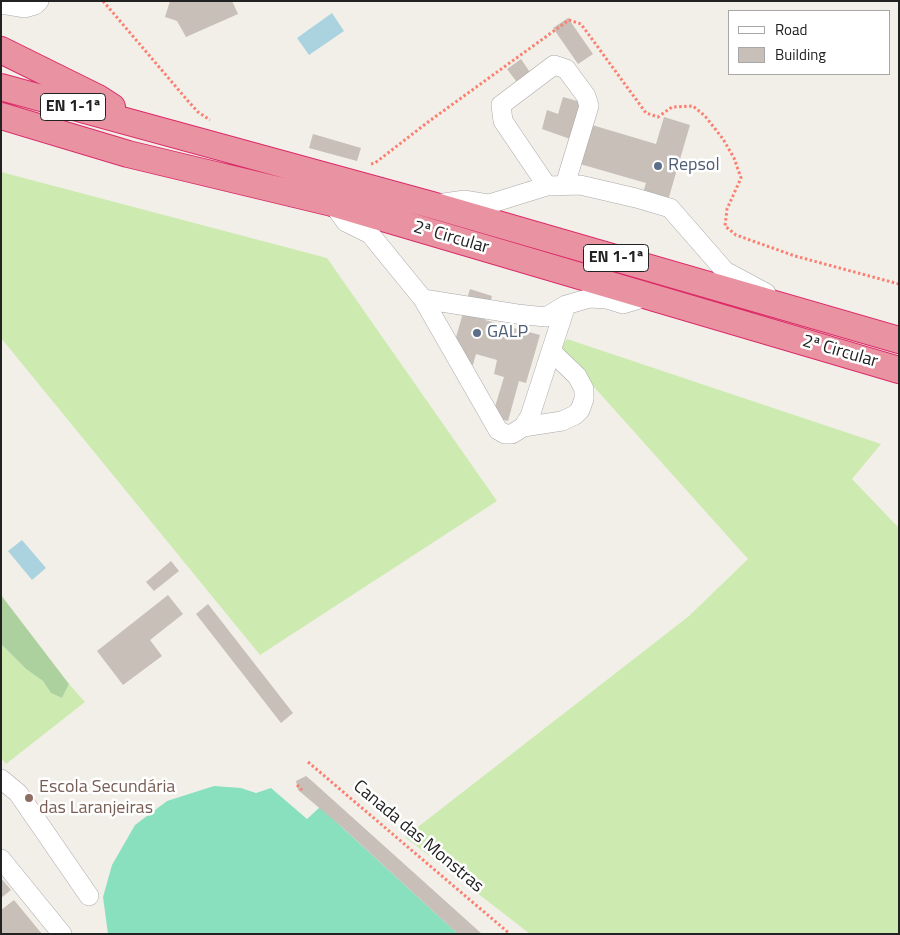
<!DOCTYPE html>
<html>
<head>
<meta charset="utf-8">
<style>
  body { margin:0 }
  #map { position:relative; width:900px; height:935px; overflow:hidden; background:#f2efe9; font-family:"Titillium Web",sans-serif }
  canvas { display:block }
  .frame { position:absolute; inset:0; border:2px solid #222; pointer-events:none }
  .legend { position:absolute; left:728px; top:10px; width:162px; height:65px; box-sizing:border-box; background:#fff; border:1px solid #a7a7a7; margin:0; padding:6px 9px; list-style:none; font-size:15px; color:#222 }
  .legend li { display:flex; align-items:center; gap:10px; height:25px }
  .legend b { width:25px; border:1px solid #a7a7a7 }
</style>
</head>
<body>
<div id="map">
<canvas width="900" height="935"></canvas>
<div class="frame"></div>
<ul class="legend">
<li><b style="height:6px;background:#fff"></b>Road</li>
<li><b style="height:14px;background:#c7bfb8"></b>Building</li>
</ul>
</div>
<script>
const ctx = document.querySelector('canvas').getContext('2d');
ctx.lineJoin = 'round';
function fillPath(path, color) { ctx.fillStyle = color; ctx.fill(path, 'evenodd'); }
const toPath = rows => new Path2D(rows.map(r => 'M' + r).join(''));
function strokePath(path, color, width, dash) { ctx.strokeStyle = color; ctx.lineWidth = width; ctx.lineCap = dash ? 'butt' : 'round'; ctx.setLineDash(dash || []); ctx.stroke(path); }
function drawText(font, color, halo, rows, align = 'center') {
  ctx.font = font + ' "Titillium Web",sans-serif'; ctx.lineWidth = 5; ctx.setLineDash([]); ctx.textBaseline = 'middle'; ctx.strokeStyle = halo; ctx.fillStyle = color; for (const [text, x, y, turn = 0] of rows) {
    ctx.save(); ctx.translate(x, y); ctx.rotate((+turn || 0) * Math.PI / 180); ctx.textAlign = isNaN(turn) ? turn : align; if (halo) ctx.strokeText(text, 0, 0); ctx.fillText(text, 0, 0); ctx.restore();
  }
}
const grass = toPath([
  [1,172,327,258,497,501,260,655,1,338],
  [567,339,881,444,852,479,899,528,899,934,530,934,405,837,689,616,748,559,560,349],
  [1,644,26,669,43,681,51,693,62,698,69,684,85,702,6,764,1,758]
]);
const forest = toPath([
  [1,595,69,684,62,698,51,693,43,681,26,669,1,644]
]);
const pitch = toPath([
  [214,786,241,788,256,793,271,788,307,819,320,807,458,934,108,934,103,897,112,865,135,825,167,801]
]);
const water = toPath([
  [332,13,344,31,309,55,297,38],
  [22,540,46,568,32,580,8,551]
]);
const building = toPath([
  [170,1,232,1,238,14,186,37,177,21,165,17],
  [568,18,593,54,578,64,553,28],
  [521,59,538,84,525,93,507,69],
  [563,97,581,102,573,140,542,129,547,110,558,114],
  [664,117,690,125,664,214,639,206,646,183,580,164,592,125,656,144],
  [313,134,361,148,357,161,309,148],
  [470,289,492,296,485,320,540,335,526,383,519,381,508,421,492,417,504,377,494,374,497,360,476,354,473,365,450,358],
  [171,561,179,571,154,591,146,582],
  [168,595,183,614,150,640,162,656,123,685,97,651],
  [208,604,293,713,281,723,196,614],
  [306,776,312,781,482,934,458,934,343,828,298,790,296,781],
  [1,878,11,890,1,898],
  [14,900,42,934,1,934,1,910]
]);
const path = toPath([
  [103,1,188,101,198,112,210,120],
  [371,164,375,163,428,122,569,20,581,24,646,113,658,117,672,107,693,106,705,116,723,139,734,158,741,178,727,209,725,226,736,235,795,256,899,284],
  [308,762,510,934],
  [297,785,302,790]
]);
const minor = toPath([
  [1,4,24,8,35,5,39,1],
  [547,186,503,121,501,105,554,65,566,69,586,96,589,106,565,185],
  [332,203,346,222,370,234,423,299,517,314,546,317,566,305,590,298,607,299,623,304,650,296],
  [437,204,465,200,489,204,547,186,580,185,636,198,670,208,725,271,766,293],
  [423,299,498,430,505,434,512,434,523,427,530,416,566,305],
  [523,427,562,421,575,415,580,410,584,399,584,389,577,376,551,351],
  [1,779,18,793,89,896],
  [1,859,62,934]
]);
const highway = toPath([
  [1,50,98,98,112,107],
  [1,87,432,205,899,340],
  [1,116,128,154,332,203,899,370]
]);
const markers = [
  [658,166,5,"#5c6f8a"],
  [477,333,5,"#5c6f8a"],
  [29,798,5,"#8d6e63"]
];
const shields = [
  [73,107,65],
  [616,258,65]
];
const shieldNames = [
  ["EN 1-1ª",73,107],
  ["EN 1-1ª",616,258]
];
const serviceNames = [
  ["Repsol",668,166],
  ["GALP",487,333]
];
const streetNames = [
  ["2ª Circular",451,238,16],
  ["2ª Circular",840,352,16],
  ["Canada das Monstras",418,837,40]
];
const educationNames = [
  ["Escola Secundária",39,788],
  ["das Laranjeiras",39,809]
];
fillPath(grass, '#cdebb0');
fillPath(forest, '#add19e');
fillPath(pitch, '#88e0be');
fillPath(water, '#aad3df');
fillPath(building, '#c7bfb8');
strokePath(minor, '#a9a9a9', 20);
strokePath(highway, '#dc2a67', 28);
strokePath(path, '#fa8072', 3, [2.5, 2.5]);
strokePath(minor, '#fff', 19);
strokePath(highway, '#e892a2', 26);
for (const [x, y, r, color] of markers) { const dot = new Path2D(); dot.arc(x, y, r, 0, 2 * Math.PI); ctx.fillStyle = color; ctx.fill(dot); strokePath(dot, '#fff', 2); }
for (const [x, y, w] of shields) { const box = new Path2D(); box.roundRect(x - w / 2, y - 13.5, w, 27, 4); ctx.fillStyle = '#fff'; ctx.fill(box); strokePath(box, '#222', 1); }
drawText('bold 16px', '#222', null, shieldNames);
drawText('18px', '#4e5e75', '#fff', serviceNames, 'left');
drawText('18px', '#222', '#fff', streetNames);
drawText('18px', '#785e54', '#fff', educationNames, 'left');
</script>
</body>
</html>
